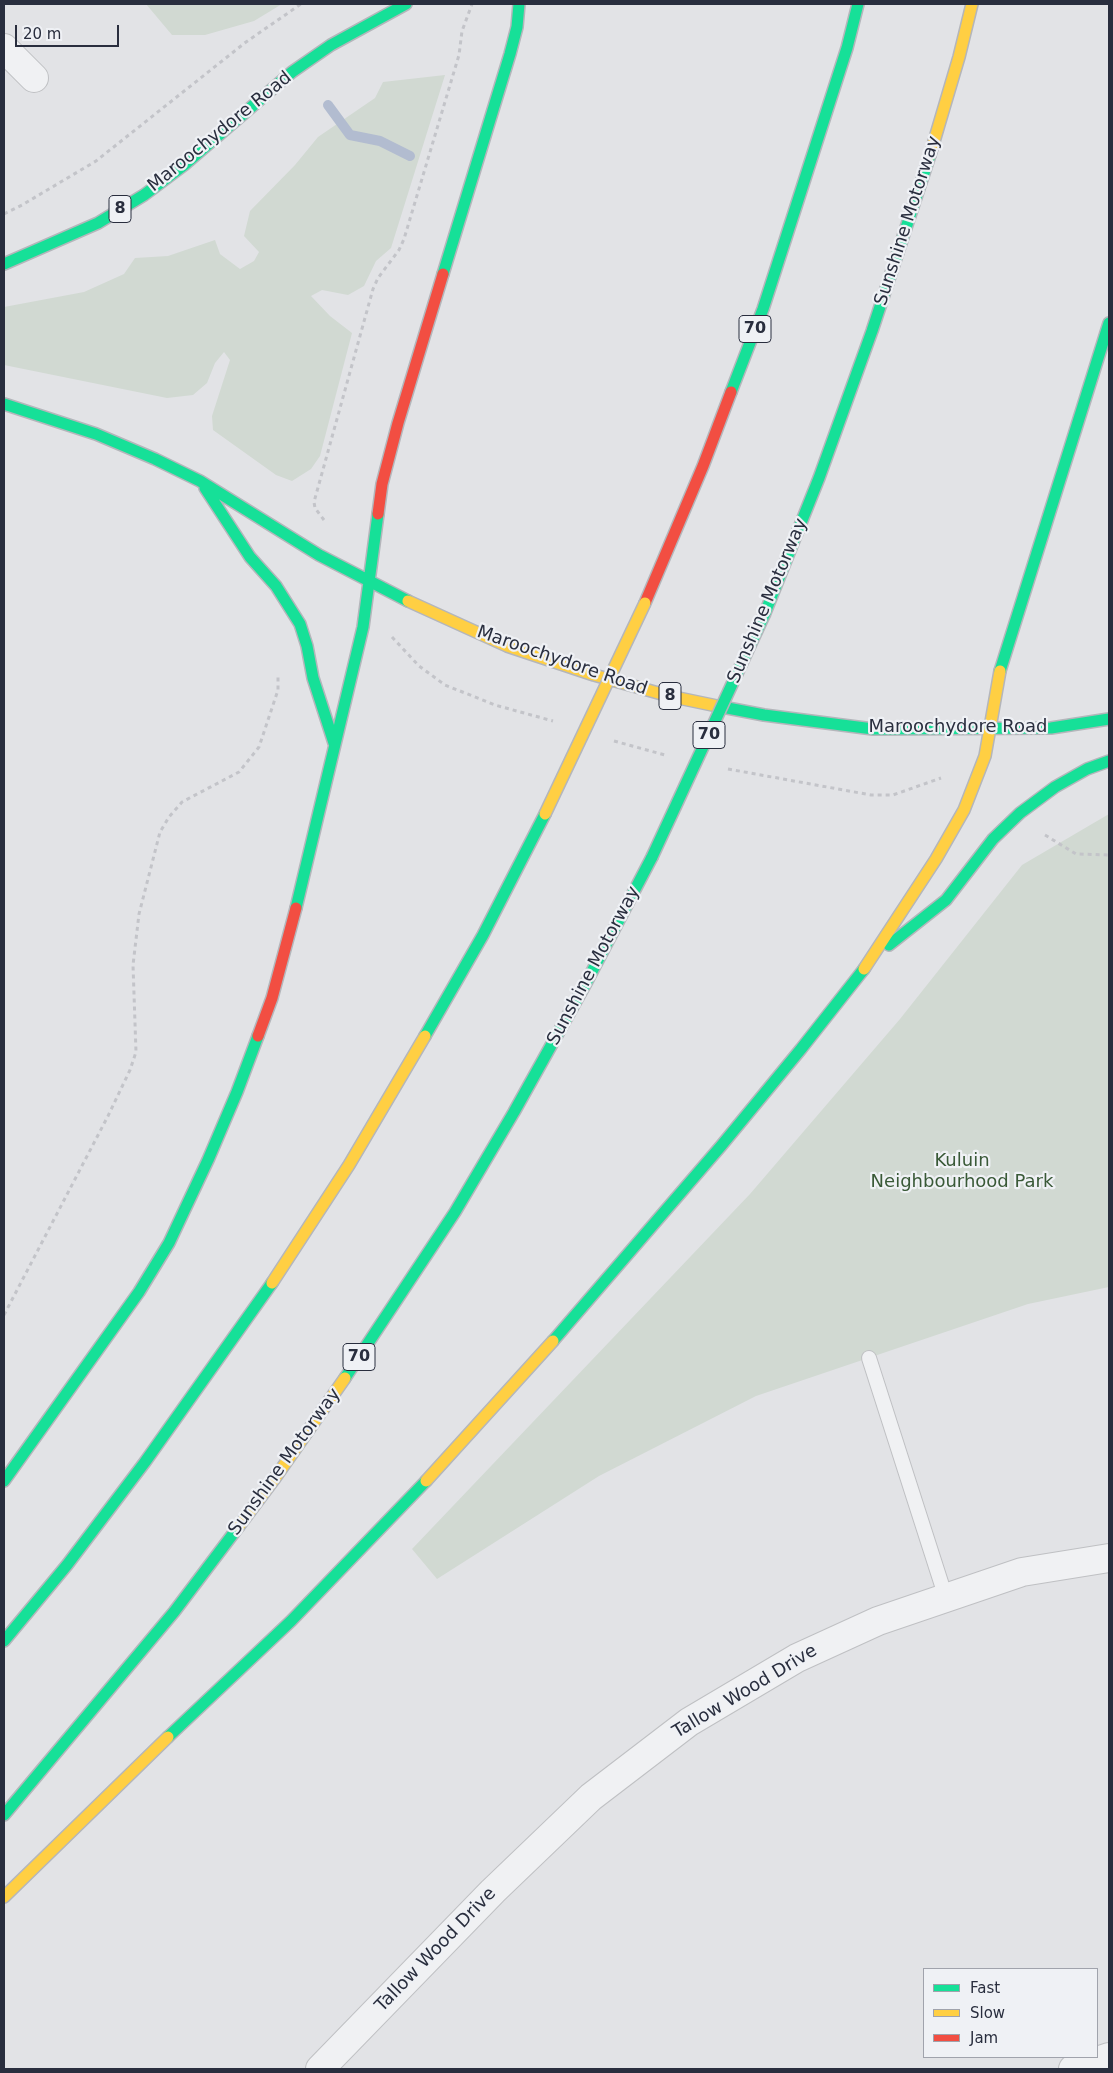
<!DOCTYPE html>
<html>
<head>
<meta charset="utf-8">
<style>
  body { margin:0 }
  #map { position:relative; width:1113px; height:2073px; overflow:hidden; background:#e2e3e6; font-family:"DejaVu Sans",sans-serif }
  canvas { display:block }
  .frame { position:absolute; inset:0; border:5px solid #292e3e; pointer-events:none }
  .legend { position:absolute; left:923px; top:1968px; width:175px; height:90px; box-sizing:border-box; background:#eff1f5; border:1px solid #a0a3ac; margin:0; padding:6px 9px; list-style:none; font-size:15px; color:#292e3e }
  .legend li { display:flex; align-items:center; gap:10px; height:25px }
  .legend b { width:25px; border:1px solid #a0a3ac }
  .scale { position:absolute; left:15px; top:25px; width:104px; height:22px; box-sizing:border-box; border:2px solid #292e3e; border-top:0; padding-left:6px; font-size:15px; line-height:18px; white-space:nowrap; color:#292e3e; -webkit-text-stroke:4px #eff1f5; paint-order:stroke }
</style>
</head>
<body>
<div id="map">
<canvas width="1113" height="2073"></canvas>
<div class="frame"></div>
<ul class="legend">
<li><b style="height:6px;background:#16e098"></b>Fast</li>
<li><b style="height:6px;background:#ffcf43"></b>Slow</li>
<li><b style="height:6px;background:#f24e42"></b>Jam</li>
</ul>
<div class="scale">20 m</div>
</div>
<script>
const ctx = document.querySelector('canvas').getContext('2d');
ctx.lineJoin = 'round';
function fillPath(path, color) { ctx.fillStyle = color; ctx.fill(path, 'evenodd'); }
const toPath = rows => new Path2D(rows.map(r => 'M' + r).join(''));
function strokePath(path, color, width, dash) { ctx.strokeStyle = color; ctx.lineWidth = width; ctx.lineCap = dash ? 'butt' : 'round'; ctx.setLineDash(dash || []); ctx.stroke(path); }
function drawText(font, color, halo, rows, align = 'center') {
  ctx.font = font + ' "DejaVu Sans",sans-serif'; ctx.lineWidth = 4.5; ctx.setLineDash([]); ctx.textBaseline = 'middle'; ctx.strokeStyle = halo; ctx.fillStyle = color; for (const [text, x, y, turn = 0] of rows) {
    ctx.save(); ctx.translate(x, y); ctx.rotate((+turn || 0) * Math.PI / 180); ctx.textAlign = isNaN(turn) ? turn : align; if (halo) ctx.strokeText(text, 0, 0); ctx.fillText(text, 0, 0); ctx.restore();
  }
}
const green = toPath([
  [146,4,282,4,254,21,205,35,172,35],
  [445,75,391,248,376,261,364,286,348,295,322,290,311,296,330,316,352,333,320,456,311,469,292,481,276,475,213,430,212,416,230,360,224,352,215,363,207,383,193,395,167,398,4,365,4,307,84,292,124,274,135,258,168,256,215,240,220,254,240,269,254,261,259,252,244,236,250,211,295,165,318,137,375,98,383,82],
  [1109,814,1109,1287,1028,1304,756,1396,599,1476,437,1579,412,1549,750,1194,900,1019,1022,865]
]);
const stream = toPath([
  [328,105,350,135,380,141,410,156]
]);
const path = toPath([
  [4,214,22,205,96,161,246,42,301,4],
  [324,520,315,508,314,502,373,289,378,278,399,250,404,239,459,55,462,31,472,4],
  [392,637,419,666,445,685,495,705,553,721],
  [614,741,665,755],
  [728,769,871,795,893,795,941,778],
  [1045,835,1076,854,1109,855],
  [4,1315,108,1116,130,1070,136,1052,133,965,139,914,160,832,169,817,182,802,239,772,259,747,278,690,278,677]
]);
const lane = toPath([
  [869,1358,946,1598]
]);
const street = toPath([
  [4,48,34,78],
  [320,2069,493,1891,591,1797,689,1722,797,1658,878,1621,1022,1572,1109,1558],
  [1073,2069,1109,2057]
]);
const fast = toPath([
  [4,264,98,223,144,195,184,165,292,72,331,45,406,4],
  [443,274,510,54,517,27,519,4],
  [731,392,763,309,847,48,858,4],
  [4,404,96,434,155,459,200,481,319,555,408,601],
  [205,488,250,557,276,586,300,624,307,646,313,678,334,743],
  [765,613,819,478,872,331,930,155],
  [1000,671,1109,323],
  [717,706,764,715,873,729,1051,728,1109,719],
  [296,908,363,627,378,514],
  [889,945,946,900,993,839,1020,813,1055,787,1087,769,1109,761],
  [425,1036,483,935,545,814],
  [553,1341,721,1146,801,1049,864,969],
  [345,1378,455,1212,514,1112,586,983,652,857],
  [4,1481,139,1292,169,1243,208,1160,237,1092,258,1036],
  [4,1641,67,1565,145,1462,272,1283],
  [168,1737,291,1621,426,1481],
  [4,1815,174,1612,239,1526]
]);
const slow = toPath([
  [930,155,959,57,972,4],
  [408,601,507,646,594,675,669,696,717,706],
  [864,969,936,859,964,810,985,756,1000,671],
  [272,1283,349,1165,425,1036],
  [426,1481,553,1341],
  [239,1526,275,1478,345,1378],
  [4,1897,168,1737]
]);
const jam = toPath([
  [378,514,382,484,398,423,443,274],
  [645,603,703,466,731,392],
  [258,1036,272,998,296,908]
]);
const fastBridge = toPath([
  [652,857,765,613]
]);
const slowBridge = toPath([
  [545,814,645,603]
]);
const shields = [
  [120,209,22],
  [755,329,32],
  [670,696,22],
  [709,735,32],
  [359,1357,32]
];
const shieldNames = [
  ["8",120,209],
  ["70",755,329],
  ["8",670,696],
  ["70",709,735],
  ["70",359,1357]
];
const streetNames = [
  ["Maroochydore Road",220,132,-39],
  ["Sunshine Motorway",908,221,-72],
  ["Sunshine Motorway",768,601,-67],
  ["Maroochydore Road",562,661,19],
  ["Maroochydore Road",958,727],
  ["Sunshine Motorway",594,966,-62],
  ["Sunshine Motorway",285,1462,-54],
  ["Tallow Wood Drive",745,1692,-31],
  ["Tallow Wood Drive",436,1950,-46]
];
const parkNames = [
  ["Kuluin",962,1161],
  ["Neighbourhood Park",962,1182]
];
fillPath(green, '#d1d9d2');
strokePath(stream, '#b2bcd0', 10);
strokePath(lane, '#bfc0c3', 16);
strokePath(street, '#bfc0c3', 30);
strokePath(fast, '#b4b6bb', 14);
strokePath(slow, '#b4b6bb', 14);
strokePath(jam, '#b4b6bb', 14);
strokePath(path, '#c3c4c9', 3, [4, 4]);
strokePath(lane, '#f0f1f3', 14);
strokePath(street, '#f0f1f3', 28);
strokePath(fast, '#16e098', 11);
strokePath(slow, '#ffcf43', 11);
strokePath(jam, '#f24e42', 11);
strokePath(fastBridge, '#b4b6bb', 14, []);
strokePath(slowBridge, '#b4b6bb', 14, []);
strokePath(fastBridge, '#16e098', 11);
strokePath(slowBridge, '#ffcf43', 11);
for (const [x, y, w] of shields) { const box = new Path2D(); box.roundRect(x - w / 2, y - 13.5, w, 27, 4); ctx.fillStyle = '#eff1f5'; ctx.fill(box); strokePath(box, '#292e3e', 1); }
drawText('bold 16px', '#292e3e', null, shieldNames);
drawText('18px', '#292e3e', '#eff1f5', streetNames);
drawText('18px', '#395937', '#eff1f5', parkNames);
</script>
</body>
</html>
